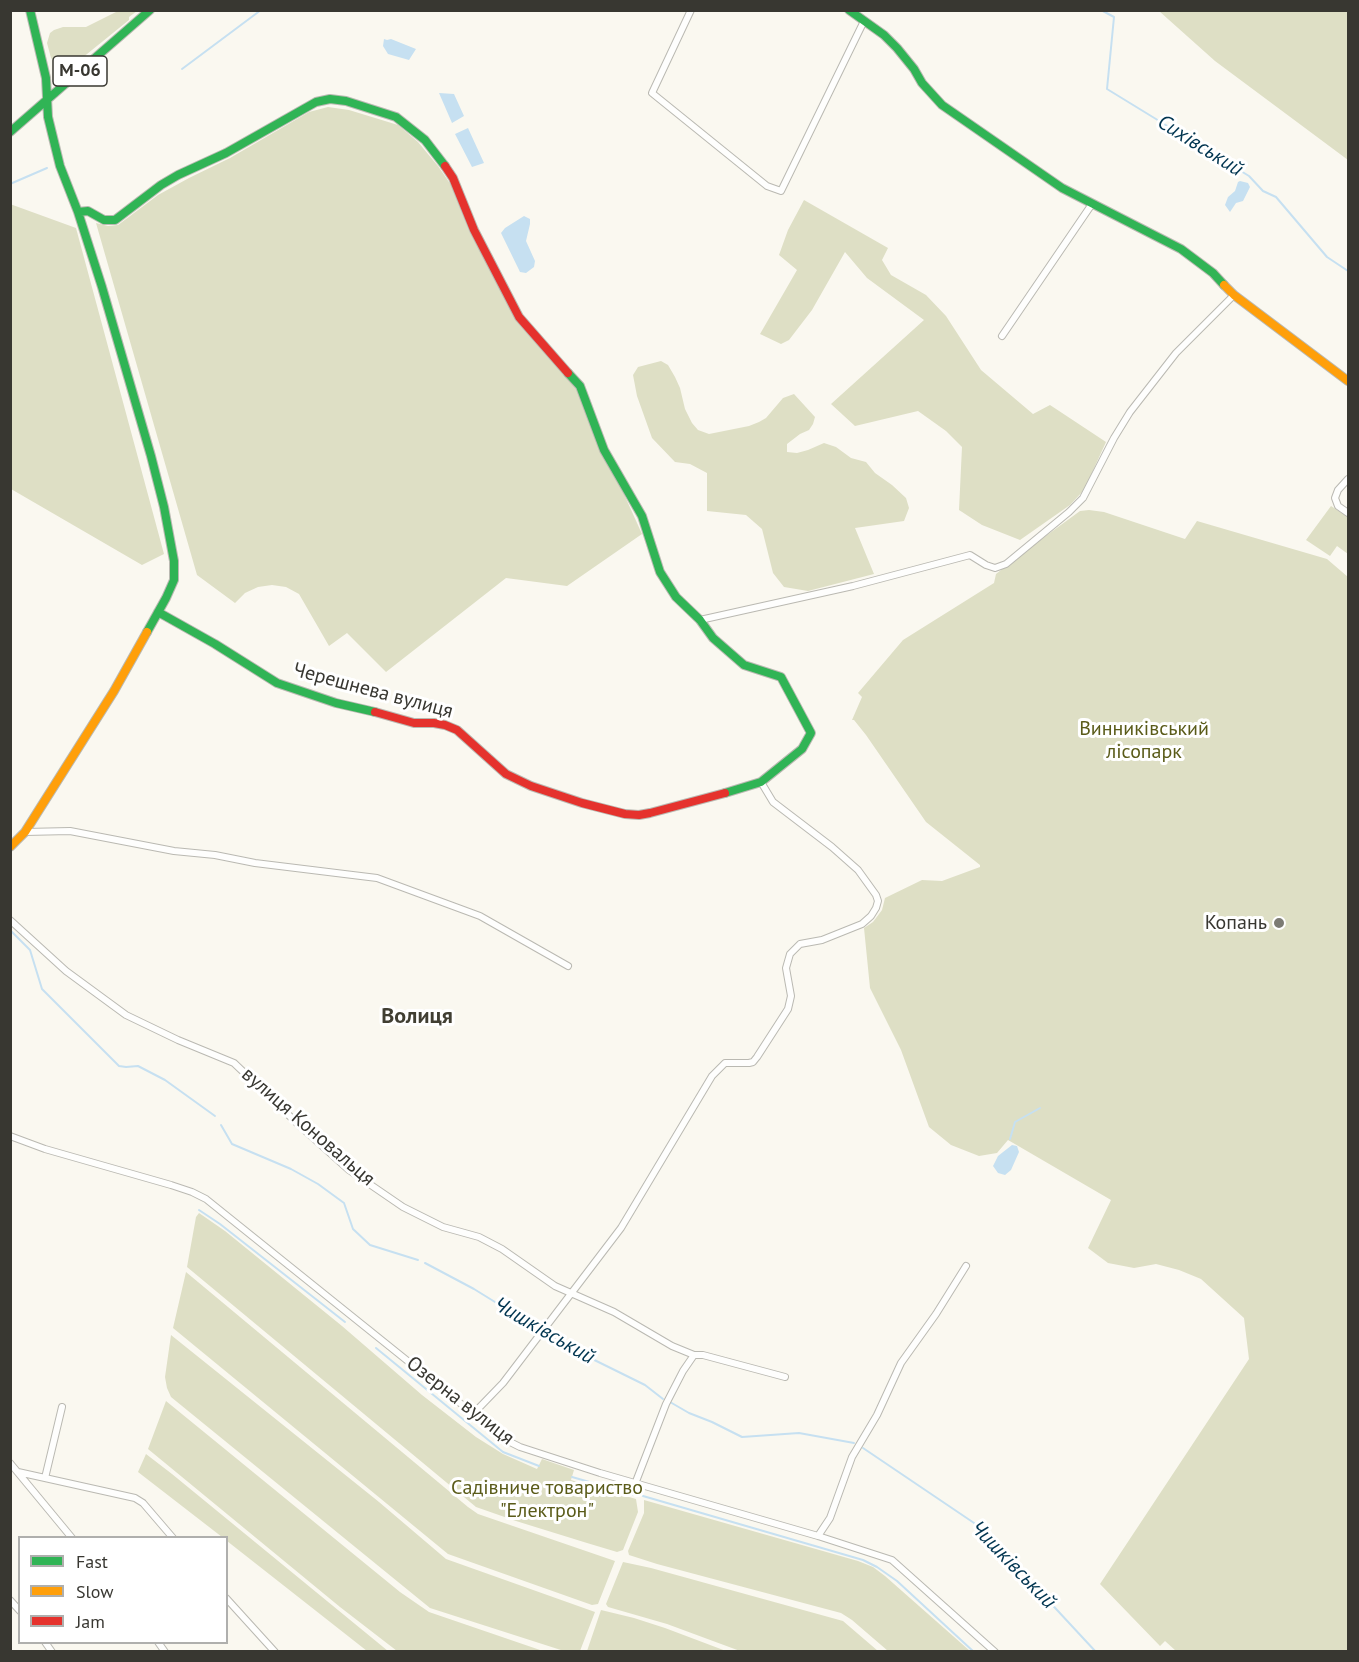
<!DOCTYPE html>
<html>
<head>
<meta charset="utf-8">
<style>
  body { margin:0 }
  #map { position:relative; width:1359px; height:1662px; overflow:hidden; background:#faf8f0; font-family:"PT Sans",sans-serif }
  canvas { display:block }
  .frame { position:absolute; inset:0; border:12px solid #383731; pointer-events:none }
  .legend { position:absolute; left:18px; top:1536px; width:210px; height:108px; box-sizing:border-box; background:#fff; border:2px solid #afafad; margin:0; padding:8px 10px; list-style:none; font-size:18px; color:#383731 }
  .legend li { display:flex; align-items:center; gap:12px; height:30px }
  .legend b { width:30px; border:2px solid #afafad }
</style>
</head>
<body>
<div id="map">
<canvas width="1359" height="1662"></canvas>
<div class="frame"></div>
<ul class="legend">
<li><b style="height:8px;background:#30b455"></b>Fast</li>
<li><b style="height:8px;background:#ff9f0a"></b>Slow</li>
<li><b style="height:8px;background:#e5322d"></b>Jam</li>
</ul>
</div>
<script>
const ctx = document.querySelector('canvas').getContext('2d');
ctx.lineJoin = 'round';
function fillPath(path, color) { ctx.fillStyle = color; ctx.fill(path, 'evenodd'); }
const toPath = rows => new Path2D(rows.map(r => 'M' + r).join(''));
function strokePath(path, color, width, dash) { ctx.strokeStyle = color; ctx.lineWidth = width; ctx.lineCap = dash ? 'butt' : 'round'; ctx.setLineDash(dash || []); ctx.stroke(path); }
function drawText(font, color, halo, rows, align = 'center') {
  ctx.font = font + ' "PT Sans",sans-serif'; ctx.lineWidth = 6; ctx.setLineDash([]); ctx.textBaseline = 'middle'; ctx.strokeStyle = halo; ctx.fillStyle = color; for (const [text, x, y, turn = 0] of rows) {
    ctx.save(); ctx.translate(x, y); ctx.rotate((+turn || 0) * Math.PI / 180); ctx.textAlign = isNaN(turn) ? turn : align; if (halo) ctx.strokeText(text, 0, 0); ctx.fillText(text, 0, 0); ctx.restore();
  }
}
const green = toPath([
  [118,11,137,11,129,17,129,20,71,67,62,68,58,66,51,58,47,43,50,33,54,30,63,27,86,27],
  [1159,11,1348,11,1348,160,1215,61],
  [328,107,349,110,398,125,418,142,438,166,451,185,470,233,517,318,577,390,642,534,567,586,506,578,386,672,347,633,329,646,299,594,286,587,272,585,258,587,245,593,235,603,197,575,96,223,108,226,118,225,158,195,189,178,230,158,309,112],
  [804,200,888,248,882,260,891,275,926,295,946,316,981,370,1033,414,1050,405,1106,442,1084,490,1070,505,1020,540,982,525,959,510,962,447,946,431,918,411,855,426,831,404,924,320,867,278,845,252,812,310,789,340,781,344,760,334,797,270,779,255,788,230],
  [10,204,76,228,164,554,142,565,11,489],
  [661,361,668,365,675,377,680,388,685,409,692,423,698,430,709,434,749,426,759,422,766,418,783,398,794,394,815,417,813,424,809,430,800,434,787,444,787,452,797,453,808,450,824,443,836,447,851,458,866,462,875,473,892,485,906,498,909,508,904,521,855,528,874,574,808,591,784,587,773,573,762,529,746,515,707,511,707,473,690,464,675,462,652,438,637,396,633,375,638,367],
  [1331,506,1348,517,1348,554,1337,546,1330,556,1306,540],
  [1089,510,1104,512,1185,539,1197,521,1327,559,1348,577,1348,1651,1176,1651,1165,1641,1160,1646,1100,1584,1249,1359,1244,1318,1201,1279,1179,1270,1156,1264,1134,1268,1108,1263,1088,1248,1111,1200,1008,1140,997,1153,979,1156,951,1145,929,1127,901,1050,870,988,864,928,873,922,882,910,885,898,922,880,942,881,980,867,980,865,926,822,866,735,854,720,852,720,862,697,858,693,903,640,994,583,996,574,1001,570,1002,568,1080,511],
  [199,1213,225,1231,342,1326,422,1395,476,1437,503,1454,537,1469,542,1459,574,1470,571,1480,636,1499,638,1512,623,1550,617,1552,587,1543,516,1521,476,1507,187,1267,196,1217],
  [186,1272,468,1507,478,1514,615,1561,598,1604,592,1605,448,1554,173,1328],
  [171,1335,379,1502,446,1559,595,1612,580,1651,564,1651,430,1608,171,1397,167,1388,165,1377],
  [166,1401,400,1592,429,1612,543,1651,397,1651,340,1607,148,1449],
  [146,1454,172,1474,388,1651,367,1651,227,1541,226,1538,222,1537,138,1472],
  [644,1500,858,1561,873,1567,885,1576,970,1651,888,1651,852,1620,841,1613,657,1564,629,1555,628,1551,644,1513],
  [623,1562,651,1568,843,1621,878,1651,740,1651,667,1624,608,1607,606,1604],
  [601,1610,634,1618,665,1628,726,1651,587,1651]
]);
const water = toPath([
  [384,39,387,40,391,39,416,49,409,60,388,54,383,46],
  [439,93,454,94,464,116,452,123],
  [468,128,484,163,472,167,455,134],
  [1240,181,1248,183,1250,187,1243,201,1236,203,1230,212,1225,205,1228,197,1235,191,1238,182],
  [524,216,530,219,530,224,526,241,535,261,534,267,526,273,520,272,501,233,505,228],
  [1012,1145,1017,1146,1019,1152,1011,1170,1005,1175,998,1173,993,1166,998,1156]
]);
const stream = toPath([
  [1101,10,1114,17,1107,89,1249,176,1263,191,1276,197,1327,257,1348,271],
  [182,69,261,10],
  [10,184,47,168],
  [10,930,30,950,42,989,119,1066,126,1067,138,1066,165,1080,215,1116],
  [221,1125,232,1144,291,1169,318,1184,344,1203,353,1229,370,1245,418,1260],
  [1010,1139,1015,1122,1040,1108],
  [199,1210,220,1224,345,1322],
  [425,1263,474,1289,566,1346,645,1385,663,1399],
  [376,1348,503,1452,539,1466],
  [670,1402,689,1413,712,1422,742,1437,799,1433,854,1443],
  [863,1448,980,1527,1096,1652],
  [572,1477,635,1495],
  [643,1496,863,1560,877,1567,897,1581,974,1652]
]);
const street = toPath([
  [691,10,652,93,767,186,781,191,864,21],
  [1002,336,1092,204],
  [1348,479,1338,490,1335,498,1338,506,1348,513],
  [700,620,853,586,970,555,986,565,995,568,1006,564,1069,512,1083,498,1114,438,1130,412,1176,353,1234,295],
  [25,832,70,831,174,851,215,855,255,863,377,878,480,916,568,966],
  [10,920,66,971,126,1015,178,1040,234,1063,299,1125,349,1170,403,1207,443,1227,479,1237,502,1249,555,1286,614,1312,672,1346,694,1355,703,1355,785,1377],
  [10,1136,45,1149,171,1185,192,1192,206,1199,506,1440,520,1447,600,1473,818,1536,892,1560,995,1652],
  [474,1413,503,1383,621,1228,712,1076,725,1063,749,1063,753,1062,757,1057,788,1009,791,996,786,968,790,954,800,944,822,940,862,924,871,916,876,908,878,901,876,895,858,870,832,847,773,802,761,782],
  [10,1463,72,1538],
  [18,1472,135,1498,143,1503,173,1538],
  [45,1478,62,1407],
  [635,1484,666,1404,683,1371,694,1355],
  [818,1536,830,1518,852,1457,877,1415,901,1363,936,1314,966,1266],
  [226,1598,275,1652],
  [10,1600,20,1611],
  [45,1642,52,1652],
  [158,1642,165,1652]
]);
const fast = toPath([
  [30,10,46,78,48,117,60,166,78,212,102,287,151,456,164,507,174,561,174,580,166,598,147,632],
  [849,10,884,35,897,48,914,69,922,83,942,105,1062,188,1181,249,1213,273,1224,285],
  [10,132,150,10],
  [78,212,88,211,104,220,115,220,161,185,178,175,226,153,316,102,330,99,346,101,396,117,425,140,445,166],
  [568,373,580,386,604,450,642,516,660,572,676,597,700,620,713,638,744,665,781,677,811,733,802,749,761,782,725,793],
  [158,612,215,644,277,683,336,703,375,712]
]);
const slow = toPath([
  [1224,285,1234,295,1348,381],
  [10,847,25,832,114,691,147,632]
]);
const jam = toPath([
  [445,166,453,178,474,230,519,317,568,373],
  [375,712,414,723,434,723,445,725,457,730,506,774,531,786,582,803,625,814,639,815,650,813,725,793]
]);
const markers = [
  [1279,923,6,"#7c7b74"]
];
const shields = [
  [80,71,54]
];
const shieldNames = [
  ["М-06",80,71]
];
const streetNames = [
  ["Черешнева вулиця",373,691,15],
  ["вулиця Коновальця",308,1127,41],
  ["Озерна вулиця",460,1401,38]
];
const parkNames = [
  ["Винниківський",1144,729],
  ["лісопарк",1144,752],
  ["Садівниче товариство",547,1488],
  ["\"Електрон\"",547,1511]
];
const poiNames = [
  ["Копань",1267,923]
];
const waterNames = [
  ["Сихівський",1200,146,32],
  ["Чишківський",544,1331,30],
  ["Чишківський",1013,1565,46]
];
const quarterNames = [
  ["Волиця",417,1017]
];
fillPath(green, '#dedfc5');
fillPath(water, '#c6e0f1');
strokePath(stream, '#c6e0f1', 2);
strokePath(street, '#bab9b2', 8);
strokePath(fast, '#bab9b2', 10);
strokePath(slow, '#bab9b2', 10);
strokePath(jam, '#bab9b2', 10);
strokePath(street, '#fefefd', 6);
strokePath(fast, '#30b455', 8);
strokePath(slow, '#ff9f0a', 8);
strokePath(jam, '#e5322d', 8);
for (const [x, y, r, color] of markers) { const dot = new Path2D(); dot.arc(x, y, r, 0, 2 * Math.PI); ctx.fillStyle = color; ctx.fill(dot); strokePath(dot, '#fff', 2); }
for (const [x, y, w] of shields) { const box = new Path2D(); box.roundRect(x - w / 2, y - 15, w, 30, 4.5); ctx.fillStyle = '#fff'; ctx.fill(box); strokePath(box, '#383731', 1.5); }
drawText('bold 18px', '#383731', null, shieldNames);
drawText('20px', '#383731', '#fff', streetNames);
drawText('20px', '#5a5b19', '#fff', parkNames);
drawText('20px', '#383731', '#fff', poiNames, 'right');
drawText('italic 21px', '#013550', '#fff', waterNames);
drawText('bold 22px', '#403e32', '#fff', quarterNames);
</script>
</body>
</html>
